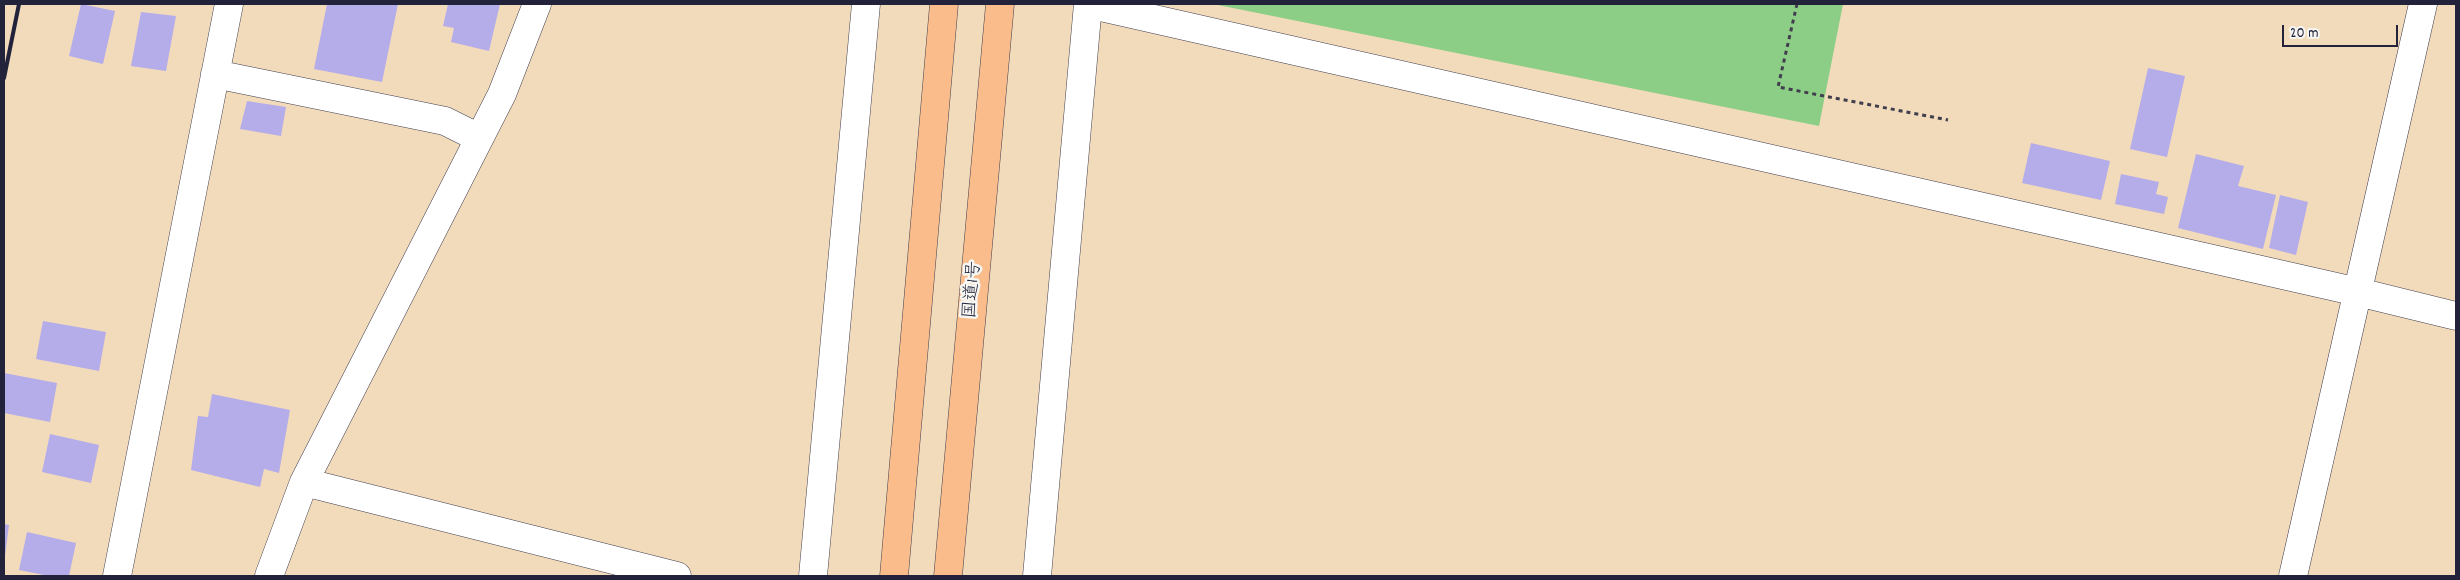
<!DOCTYPE html>
<html>
<head>
<meta charset="utf-8">
<style>
  body { margin:0 }
  #map { position:relative; width:2460px; height:580px; overflow:hidden; background:#f2dbbb; font-family:Dekko,sans-serif }
  canvas { display:block }
  .frame { position:absolute; inset:0; border:5px solid #22223b; pointer-events:none }
  .scale { position:absolute; left:2282px; top:25px; width:116px; height:22px; box-sizing:border-box; border:2px solid #22223b; border-top:0; padding-left:6px; font-size:15px; line-height:18px; white-space:nowrap; color:#22223b; -webkit-text-stroke:4px #f6f6f2; paint-order:stroke }
</style>
</head>
<body>
<div id="map">
<canvas width="2460" height="580"></canvas>
<div class="frame"></div>
<div class="scale">20 m</div>
</div>
<script>
const ctx = document.querySelector('canvas').getContext('2d');
ctx.lineJoin = 'round';
function fillPath(path, color) { ctx.fillStyle = color; ctx.fill(path, 'evenodd'); }
const toPath = rows => new Path2D(rows.map(r => 'M' + r).join(''));
function strokePath(path, color, width, dash) { ctx.strokeStyle = color; ctx.lineWidth = width; ctx.lineCap = dash ? 'butt' : 'round'; ctx.setLineDash(dash || []); ctx.stroke(path); }
function drawText(font, color, halo, rows, align = 'center') {
  ctx.font = font + ' Dekko,"Klee One",sans-serif'; ctx.lineWidth = 5; ctx.setLineDash([]); ctx.textBaseline = 'middle'; ctx.strokeStyle = halo; ctx.fillStyle = color; for (const [text, x, y, turn = 0] of rows) {
    ctx.save(); ctx.translate(x, y); ctx.rotate((+turn || 0) * Math.PI / 180); ctx.textAlign = isNaN(turn) ? turn : align; if (halo) ctx.strokeText(text, 0, 0); ctx.fillText(text, 0, 0); ctx.restore();
  }
}
const green = toPath([
  [1213,4,1843,4,1819,126]
]);
const building = toPath([
  [81,4,115,11,103,64,69,56],
  [327,4,398,4,382,82,314,69],
  [448,4,500,4,489,51,451,42,454,28,443,26],
  [141,12,176,16,166,71,131,66],
  [2148,68,2185,76,2167,157,2130,149],
  [247,101,286,107,281,136,240,129],
  [2031,143,2110,161,2101,200,2022,183],
  [2196,154,2244,166,2238,186,2276,195,2263,249,2178,228],
  [2121,174,2159,182,2156,194,2168,197,2164,214,2115,204],
  [2280,195,2308,202,2296,255,2269,248],
  [43,321,106,332,99,371,36,359],
  [4,373,57,383,50,422,4,413],
  [212,394,290,410,279,473,264,469,260,487,191,470,198,416,208,417],
  [50,434,99,445,91,483,42,472],
  [4,524,9,525,5,556,4,556],
  [27,532,76,543,69,576,49,576,19,570]
]);
const path = toPath([
  [1797,4,1778,87,1948,120]
]);
const street = toPath([
  [1088,4,2358,292,2456,316],
  [215,74,445,121,479,138],
  [304,482,677,576],
  [117,576,229,4],
  [269,576,304,482,502,94,537,4],
  [813,576,866,4],
  [1037,576,1088,4],
  [2293,576,2423,4]
]);
const highway = toPath([
  [894,576,944,4],
  [948,576,1000,4]
]);
const rail = toPath([
  [4,78,19,4]
]);
const streetNames = [
  ["国道1号",974,290,-85]
];
fillPath(green, '#8cce86');
fillPath(building, '#b5acea');
strokePath(street, '#413e4e', 29);
strokePath(highway, '#413e4e', 29);
strokePath(path, '#413e4e', 3, [4, 4]);
strokePath(street, '#fff', 28);
strokePath(highway, '#f9bc8a', 28);
strokePath(rail, '#22223b', 4);
drawText('18px', '#22223b', '#f6f6f2', streetNames);
</script>
</body>
</html>
